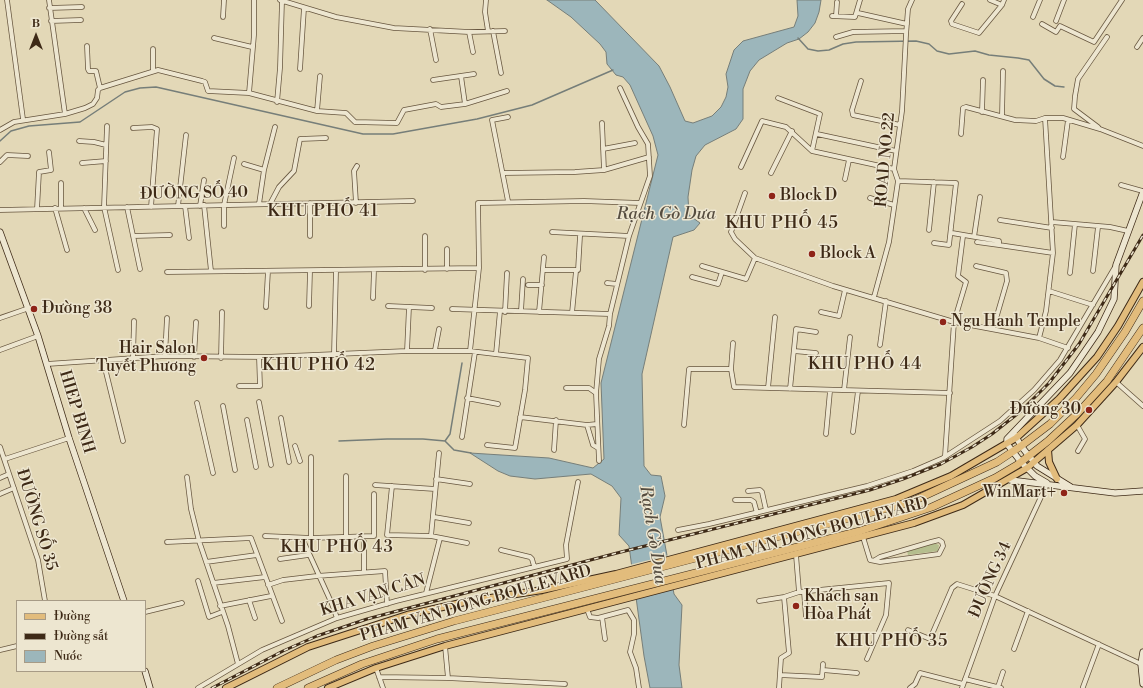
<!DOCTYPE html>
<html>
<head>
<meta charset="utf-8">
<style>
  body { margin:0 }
  #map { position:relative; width:1143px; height:688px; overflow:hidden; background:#e3d8b7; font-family:"Libre Bodoni",serif }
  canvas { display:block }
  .legend { position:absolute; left:16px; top:600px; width:130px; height:72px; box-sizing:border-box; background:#ede6d0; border:1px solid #a79b86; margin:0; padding:5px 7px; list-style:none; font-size:12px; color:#3e2a17 }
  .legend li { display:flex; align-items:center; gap:8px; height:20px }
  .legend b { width:20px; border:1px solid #a79b86 }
  .north { position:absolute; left:16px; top:16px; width:40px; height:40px; -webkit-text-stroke:3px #ede6d0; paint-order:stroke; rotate:0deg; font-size:11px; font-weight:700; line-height:16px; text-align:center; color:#3e2a17 }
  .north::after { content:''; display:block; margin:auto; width:14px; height:18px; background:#3e2a17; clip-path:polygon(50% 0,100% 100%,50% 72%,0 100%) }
</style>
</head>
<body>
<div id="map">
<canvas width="1143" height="688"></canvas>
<ul class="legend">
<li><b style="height:5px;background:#e2bc7c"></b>Đường</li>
<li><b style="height:5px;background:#3e2a17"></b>Đường sắt</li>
<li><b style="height:11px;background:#9cb6bb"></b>Nước</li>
</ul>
<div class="north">B</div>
</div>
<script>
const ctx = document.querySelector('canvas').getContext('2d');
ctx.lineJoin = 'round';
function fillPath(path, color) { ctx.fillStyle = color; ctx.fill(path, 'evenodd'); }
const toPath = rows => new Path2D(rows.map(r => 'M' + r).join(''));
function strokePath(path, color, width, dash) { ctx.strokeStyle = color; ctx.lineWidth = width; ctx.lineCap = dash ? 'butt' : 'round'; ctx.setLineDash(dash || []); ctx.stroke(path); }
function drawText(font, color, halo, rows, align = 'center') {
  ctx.font = font + ' "Libre Bodoni",serif'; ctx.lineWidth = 3; ctx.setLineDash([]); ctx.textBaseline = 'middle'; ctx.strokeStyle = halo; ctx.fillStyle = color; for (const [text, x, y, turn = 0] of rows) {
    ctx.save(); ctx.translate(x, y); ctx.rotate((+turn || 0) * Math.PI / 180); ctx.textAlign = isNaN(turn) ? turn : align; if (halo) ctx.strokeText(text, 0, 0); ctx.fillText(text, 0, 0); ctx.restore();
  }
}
const green = toPath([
  [934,543,939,545,938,551,908,555,907,551]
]);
const water = toPath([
  [547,0,595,0,659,66,670,87,685,121,693,123,712,116,721,107,726,97,728,87,726,74,734,50,743,41,794,27,798,16,797,0,821,0,819,12,815,23,808,32,799,39,787,43,759,60,750,71,743,89,743,119,736,129,705,145,696,156,692,170,688,197,689,215,700,223,694,230,673,237,642,374,644,466,651,475,661,476,665,496,660,517,674,594,682,605,679,665,682,688,650,688,644,656,629,546,619,535,621,498,612,486,591,474,535,479,510,476,498,471,470,453,549,458,593,468,604,459,601,383,658,155,653,136,630,85,623,77,616,75,607,64,606,52,600,44,571,17,547,0]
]);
const pier = toPath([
  [669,555,675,588,634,599,629,565]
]);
const stream = toPath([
  [798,38,808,49,818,51,829,50,843,44,856,42,916,41,929,44,937,51,949,54,975,51,989,55,1018,58,1029,60,1044,79,1055,86,1064,87],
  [0,141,11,131,29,126,80,122,125,92,140,88,156,87,363,134,393,134,477,119,532,105,613,70],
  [339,441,387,439,423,439,445,441,454,450,471,453],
  [445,441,450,434,462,363]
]);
const street = toPath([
  [7,0,23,119],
  [49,0,65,114],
  [280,0,336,17,394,28,469,32,505,31],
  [486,0,485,12,488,31],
  [990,0,1002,5],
  [962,4,951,21,952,24,979,33,1002,5,1004,0],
  [49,8,82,7],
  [858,13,907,24],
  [832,16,855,17,860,0],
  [836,16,837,2],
  [223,17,224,0],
  [1033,17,1040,0],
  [51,21,81,20],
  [1056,21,1064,0],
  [1042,24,1056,32,1060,26,1094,42,1122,0],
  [430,29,436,60],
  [493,31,501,73],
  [469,32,473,52],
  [836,37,853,32,906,31],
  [214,38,252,47],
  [87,46,88,69,89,71,96,71,100,88],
  [1137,47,1143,38],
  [300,69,304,8],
  [153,70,153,49],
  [461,76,465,104],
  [433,80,474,74],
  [861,81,852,110,853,115,900,125],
  [100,88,158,70,202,81,205,82,208,91,249,93,317,111,346,113,355,122,397,123,404,110,436,104,441,107,465,104,507,91],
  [249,93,254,35,254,0],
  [778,98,820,114,812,151],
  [277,102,280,68,282,1],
  [317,111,320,76],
  [982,112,983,80],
  [1002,116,1003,71],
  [508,117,492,120,508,201],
  [602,123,604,170],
  [107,126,104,207,118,270],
  [1098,127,1074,109,1075,96,1078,79,1107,37],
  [133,128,152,127,157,129,151,207],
  [0,130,14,122,65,114,85,108,93,104,97,98,98,90,100,88],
  [817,134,896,151],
  [961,134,963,108,966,107,1015,120,1036,121,1045,118,1063,118,1100,129,1143,146],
  [79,141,94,142,106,145],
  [603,149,635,143],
  [1063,157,1068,120],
  [0,162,7,155,28,156],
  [82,163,106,161],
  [244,164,264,170],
  [741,167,762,121,786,127,812,151,894,169],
  [503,173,575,172,604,170,649,157],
  [771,173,792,131],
  [845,179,849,160],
  [898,181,956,183,949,245,934,243],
  [1121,185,1143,191],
  [745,193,731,232,735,239,755,258,833,286,954,322,1039,338,1068,348],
  [870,198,894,205],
  [310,203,310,236],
  [356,203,354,171,357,166],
  [259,204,264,170,275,127],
  [270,204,279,187,294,171,300,139,326,138],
  [204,205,211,271],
  [178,206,186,135],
  [185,206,189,238],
  [200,206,204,180],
  [127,207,140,269],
  [55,208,67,250],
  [61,208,61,183],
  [84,208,95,230],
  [37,209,39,172,51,170,49,152],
  [0,210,413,201],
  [1000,220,1052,228],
  [1052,222,1110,227,1128,231],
  [224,226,224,205,234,158],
  [929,230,934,182],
  [552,232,629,236],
  [952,233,999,241,999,245,1053,253],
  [133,236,170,235],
  [425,236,425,270],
  [974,237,980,197],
  [977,242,999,245],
  [447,249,447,269],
  [702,266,746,279,755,258],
  [976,266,1006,273,1007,281,993,329],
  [544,270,578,270,580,236],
  [1093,271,1098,227],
  [167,272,479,268],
  [1070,273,1075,224],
  [692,277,718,284,722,272],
  [607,283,617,284],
  [528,285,542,285],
  [1049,291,1093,305],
  [874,297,889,242,898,181,894,169,902,111,906,35,908,9,912,0],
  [373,298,374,270],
  [309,306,310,271],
  [388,306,432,308],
  [266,307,268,271],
  [452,309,610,314],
  [521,311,523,279],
  [505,312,507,273],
  [539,312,544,257],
  [821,312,839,316,845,290],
  [572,313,576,271],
  [0,318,29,308],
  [1039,338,1046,311,1053,253,1045,118],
  [880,345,886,301],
  [0,350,38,336],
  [435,350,439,329],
  [407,351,409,307],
  [470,351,479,268,478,203,584,201,640,203],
  [794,351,816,353],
  [334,354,336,271],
  [496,354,500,311],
  [165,356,167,318],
  [194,357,196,322],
  [133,358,134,321],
  [221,358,222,312],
  [103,360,123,441],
  [47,364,165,356,266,357,407,351,470,351,528,358,525,390,515,448,487,445],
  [731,369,733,343],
  [1116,382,1143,406],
  [239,386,260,386,259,357],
  [566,388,589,388,596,393],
  [768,388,775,317],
  [790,389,796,329,816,332],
  [844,390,850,337],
  [467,398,498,404],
  [259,402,271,465],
  [197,403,213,473],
  [223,406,235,470],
  [520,417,587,425,597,424],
  [281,418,289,462],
  [247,420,256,467],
  [587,425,593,445,598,448],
  [684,425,689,369,731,369,734,387,950,393],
  [1077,425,1085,439,1078,451],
  [853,432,858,391],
  [826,434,830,391],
  [462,437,475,352],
  [295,446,300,461],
  [0,447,38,560,45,601],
  [554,450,556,420],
  [945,456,954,322,966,282,958,276,963,236],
  [311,457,311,538],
  [5,459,69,438],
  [599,461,596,393,599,359,609,326,610,314,629,236,650,176,648,144,638,127,620,88],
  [346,476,346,536],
  [187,477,191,509,199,541,228,626,238,664],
  [0,478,9,474],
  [436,479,470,484],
  [375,485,435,489],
  [392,486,387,535,431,536,467,543],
  [748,491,760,490,762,492,766,510],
  [0,494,14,488],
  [735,500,751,500,754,502,757,513],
  [434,517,469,523],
  [678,530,709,524,867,486,913,471,943,458,1000,421,1034,390,1060,360,1115,267],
  [265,536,311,538,374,536,374,494],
  [431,536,439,453],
  [863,537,870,560,880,562,939,554,943,546,942,542,939,540,931,542,880,557,875,560],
  [302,538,332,604,337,618],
  [167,542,251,538,282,621],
  [364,542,364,572],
  [501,550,530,557,532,559,534,566],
  [280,559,308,555],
  [206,562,257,555],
  [198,581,209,617,222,612],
  [213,583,265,577],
  [268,585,283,580,317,576,385,571,387,604],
  [799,592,889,583,886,615,867,659],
  [804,592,806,617],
  [426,593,440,538],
  [249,600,255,618],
  [759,601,784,597],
  [220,606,271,596],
  [587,609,590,617,598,618,628,610,634,620,634,634,630,652,636,668,639,688],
  [145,612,182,603],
  [602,617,605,639],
  [908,630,930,639,952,588,957,584,995,596,1141,664],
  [445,646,448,678,565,684],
  [1014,649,1028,611],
  [0,650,17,646],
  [376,668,383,688],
  [823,670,857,673],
  [780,675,822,677,823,664],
  [379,677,448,678],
  [965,679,1001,688],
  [998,687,1003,672],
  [1083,687,1099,644],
  [198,688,262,650,337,618,396,601,567,559,566,545,578,482],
  [779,688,781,658,789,653,784,597,799,592,796,555],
  [910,688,915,684,920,673,963,684],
  [962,688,995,596,1047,484]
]);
const secondary = toPath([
  [0,232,38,336,69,438,124,601],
  [1015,435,1021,446,1037,466,1071,487],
  [1010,480,1115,493,1143,491],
  [1047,483,1035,476,1021,462,1007,444,1007,439,1070,373,1098,332,1114,299,1116,265,1143,192],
  [1143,652,1141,664,1143,684],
  [145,671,150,688]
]);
const primary = toPath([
  [1048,450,1049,462,1057,479],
  [226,688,308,647,407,615,465,602,542,590,616,574,896,499,951,476,1016,438,1059,399,1097,357,1118,326,1143,282],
  [328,688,376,668,445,646,914,523,963,505,1027,468,1077,425,1116,382,1143,347]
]);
const highway = toPath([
  [277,688,336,660,373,646,454,621,911,502,997,462,1021,446,1050,424,1076,398,1096,374,1125,332,1143,301],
  [308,688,362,664,437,639,860,531,932,507,995,478,1017,465,1048,441,1077,414,1107,381,1143,328]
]);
const rail = toPath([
  [212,688,283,651,317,636,367,619,617,553,870,490,903,479,941,464,972,447,992,434,1021,411,1049,383,1079,344,1143,235]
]);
const markers = [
  [772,196,4,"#8f2418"],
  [812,254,4,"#8f2418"],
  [34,309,4,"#8f2418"],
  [943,322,4,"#8f2418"],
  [204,358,4,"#8f2418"],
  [1089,410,4,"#8f2418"],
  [1064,493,4,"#8f2418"],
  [796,606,4,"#8f2418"]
];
const streetNames = [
  ["ROAD NO.22",886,160,-85],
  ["ĐƯỜNG SỐ 40",194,194,-1],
  ["HIEP BINH",76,412,73],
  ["ĐƯỜNG SỐ 35",36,520,73],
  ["PHAM VAN DONG BOULEVARD",812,534,-15],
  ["ĐƯỜNG 34",991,580,-66],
  ["KHA VẠN CÂN",373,596,-17],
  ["PHAM VAN DONG BOULEVARD",476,604,-16]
];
const poiNames = [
  ["Block D",780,196],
  ["Block A",820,254],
  ["Đường 38",42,309],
  ["Ngu Hanh Temple",951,322],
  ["Hair Salon",196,349,"right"],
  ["Tuyết Phương",196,367,"right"],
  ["Đường 30",1081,410,"right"],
  ["WinMart+",1056,493,"right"],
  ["Khách sạn",804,597],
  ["Hòa Phát",804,615]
];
const neighbourhoodNames = [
  ["KHU PHỐ 41",323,212],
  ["KHU PHỐ 45",782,224],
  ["KHU PHỐ 44",865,365],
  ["KHU PHỐ 42",319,366],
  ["KHU PHỐ 43",337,548],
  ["KHU PHỐ 35",892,642]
];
const waterNames = [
  ["Rạch Gò Dưa",666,215],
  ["Rạch Gò Dưa",652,535,81]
];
fillPath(green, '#b5be8e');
fillPath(water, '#9cb6bb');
strokePath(water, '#767e79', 1);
fillPath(pier, '#e3d8b7');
strokePath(stream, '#767e79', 1.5);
strokePath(street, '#67563f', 5.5);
strokePath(secondary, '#3e2a17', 7);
strokePath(primary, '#3e2a17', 8);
strokePath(highway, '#3e2a17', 8);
strokePath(street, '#ede6d0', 4);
strokePath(secondary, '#ede6d0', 5.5);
strokePath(primary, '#e2bc7c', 6);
strokePath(highway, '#e2bc7c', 7);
strokePath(rail, '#3e2a17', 3);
strokePath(rail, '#ede6d0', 1.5, [4.5]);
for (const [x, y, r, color] of markers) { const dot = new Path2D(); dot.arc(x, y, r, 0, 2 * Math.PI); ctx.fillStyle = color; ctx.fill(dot); strokePath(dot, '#ede6d0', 1.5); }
drawText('16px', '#3e2a17', '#ede6d0', streetNames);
drawText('16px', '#3e2a17', '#ede6d0', poiNames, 'left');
ctx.letterSpacing = '1px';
drawText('17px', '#3e2a17', '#ede6d0', neighbourhoodNames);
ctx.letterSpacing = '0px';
drawText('italic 17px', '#564d40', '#ede6d0', waterNames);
</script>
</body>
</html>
